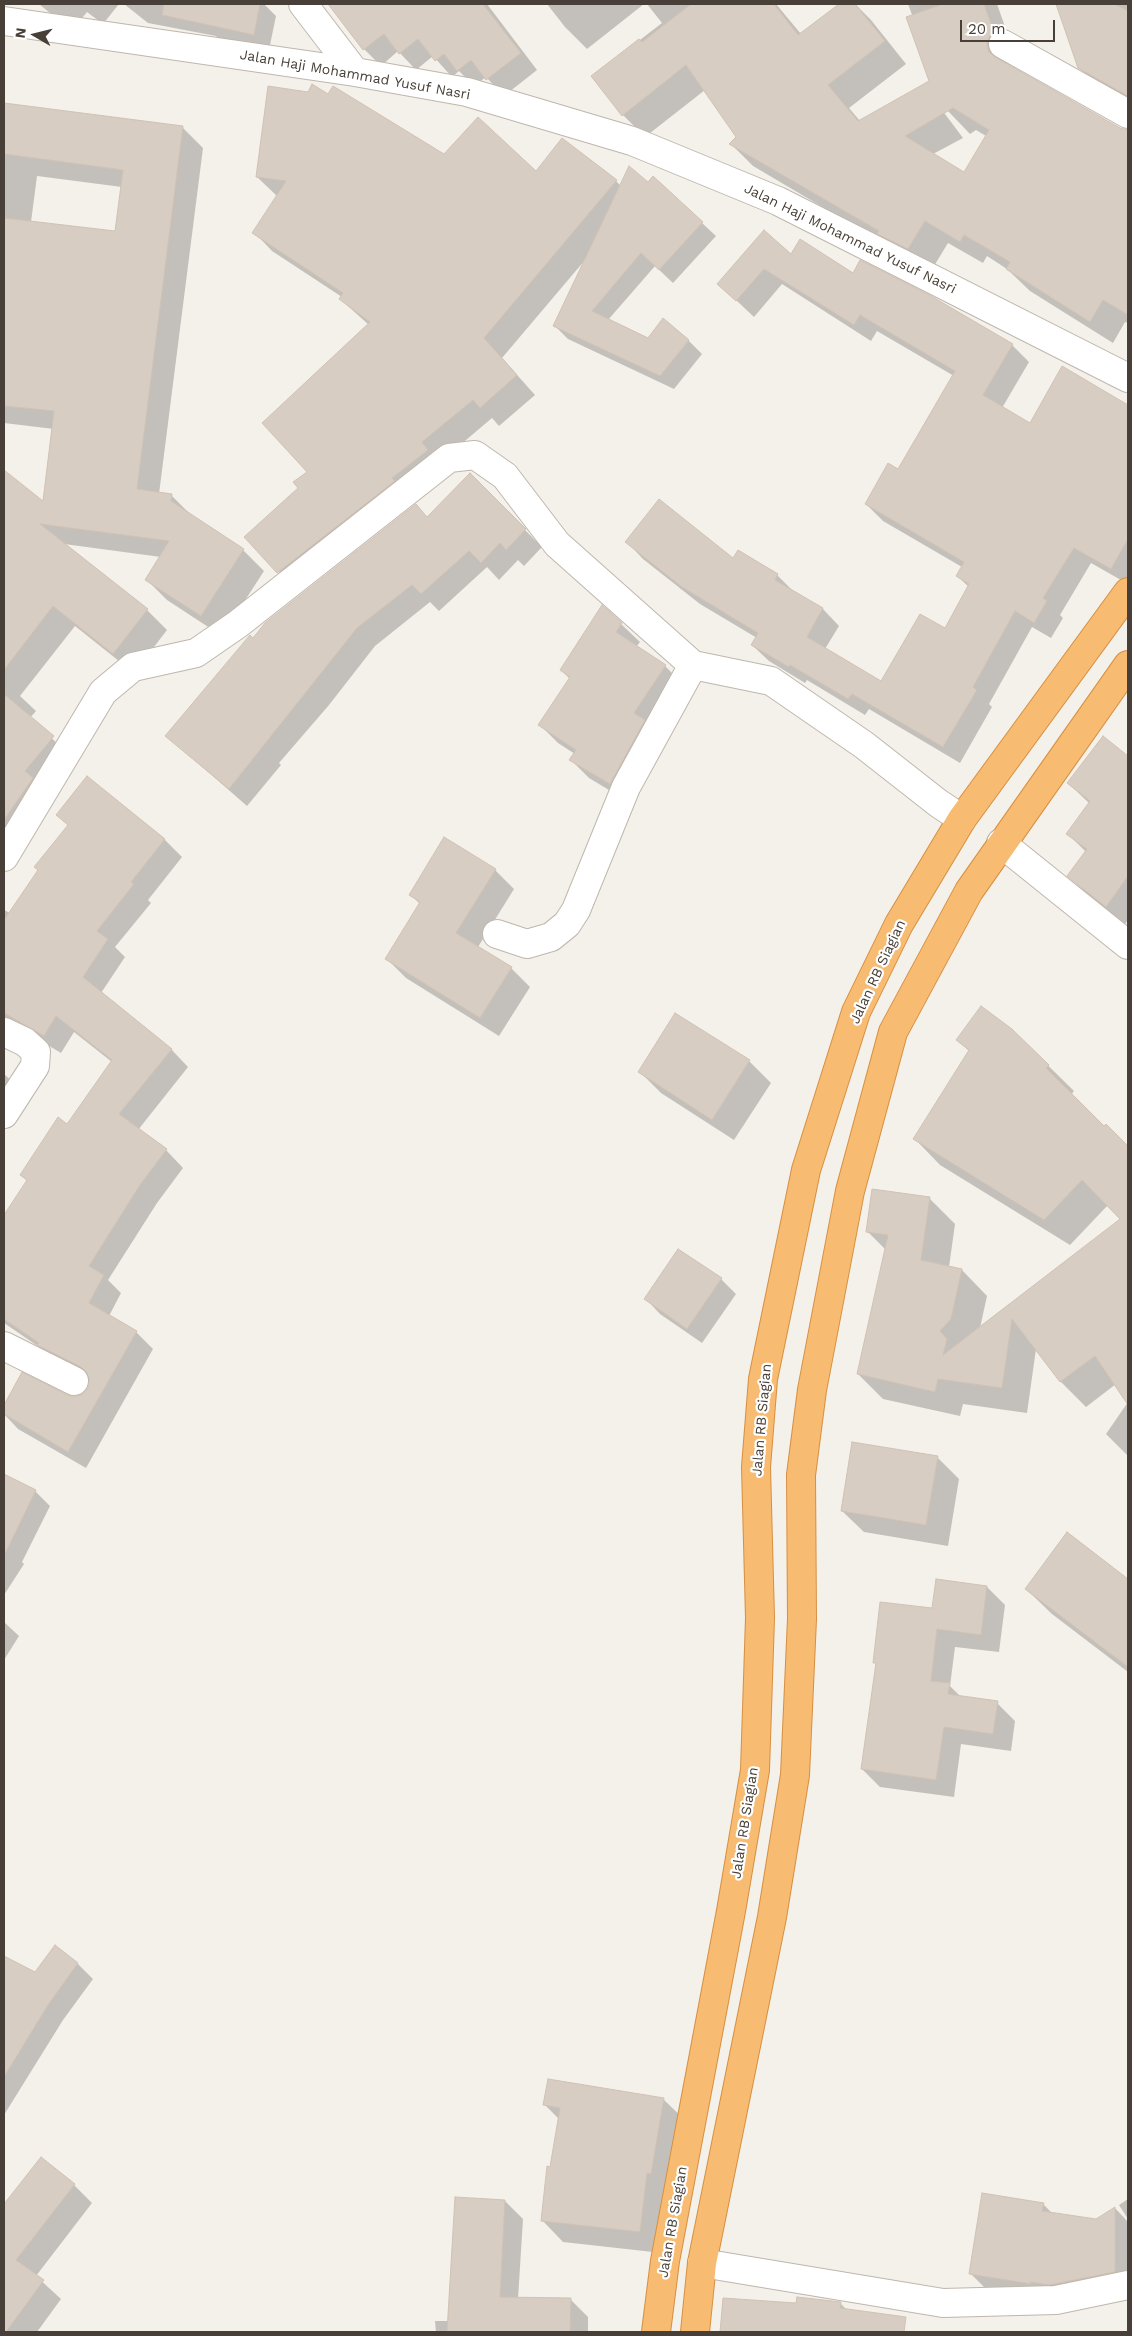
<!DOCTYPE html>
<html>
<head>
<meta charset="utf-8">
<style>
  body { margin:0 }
  #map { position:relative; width:1132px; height:2336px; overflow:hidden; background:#f4f0ea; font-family:"Work Sans",sans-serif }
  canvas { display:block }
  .frame { position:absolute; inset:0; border:5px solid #484038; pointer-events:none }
  .north { position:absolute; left:10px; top:10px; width:50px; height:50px; -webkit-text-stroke:4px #fff; paint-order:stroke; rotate:278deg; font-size:14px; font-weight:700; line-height:20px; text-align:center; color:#484038 }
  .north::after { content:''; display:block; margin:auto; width:18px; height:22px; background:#484038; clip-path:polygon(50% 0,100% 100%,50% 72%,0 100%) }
  .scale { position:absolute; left:960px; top:20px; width:95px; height:22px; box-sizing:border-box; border:2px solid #484038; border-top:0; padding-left:6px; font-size:15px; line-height:18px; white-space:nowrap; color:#484038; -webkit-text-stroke:4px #fff; paint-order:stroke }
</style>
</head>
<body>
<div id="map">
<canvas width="1132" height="2336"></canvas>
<div class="frame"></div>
<div class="north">N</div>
<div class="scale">20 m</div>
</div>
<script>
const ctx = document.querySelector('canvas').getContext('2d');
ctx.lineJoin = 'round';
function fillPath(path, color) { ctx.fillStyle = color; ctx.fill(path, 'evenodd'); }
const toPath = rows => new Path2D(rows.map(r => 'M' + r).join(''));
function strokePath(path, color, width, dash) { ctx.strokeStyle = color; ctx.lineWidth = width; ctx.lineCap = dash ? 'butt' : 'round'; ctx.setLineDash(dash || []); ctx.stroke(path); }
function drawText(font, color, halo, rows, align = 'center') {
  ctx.font = font + ' "Work Sans",sans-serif'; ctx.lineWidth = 4.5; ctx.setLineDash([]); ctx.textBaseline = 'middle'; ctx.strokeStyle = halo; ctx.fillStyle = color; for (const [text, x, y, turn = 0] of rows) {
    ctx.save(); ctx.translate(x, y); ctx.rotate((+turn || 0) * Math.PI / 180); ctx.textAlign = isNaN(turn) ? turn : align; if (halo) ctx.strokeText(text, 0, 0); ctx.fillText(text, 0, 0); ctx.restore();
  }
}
const shadow = toPath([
  [39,4,119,4,103,24,87,12,74,28,67,27],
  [124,4,264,4,276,16,269,50,219,39,216,36,148,23],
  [336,4,487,4,537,70,504,96,486,77,474,86,459,71,452,77,433,56,416,70,398,51,381,66,364,49],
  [547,4,644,4,587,49,565,27],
  [647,4,689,4,691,6,693,4,739,4,741,6,743,4,776,4,801,34,841,4,855,4,871,20,906,64,849,108,860,121,942,110,963,138,933,154,965,173,986,136,976,130,970,134,948,111,908,4,997,4,1015,55,1011,59,1009,67,1120,129,1128,131,1128,323,1125,322,1113,343,1030,291,1007,269,987,256,983,263,948,243,931,271,753,166,731,144,738,137,705,90,645,137,623,115,593,76,662,23],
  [1057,4,1128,4,1128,105,1102,90,1079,67],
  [4,104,182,127,203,148,159,494,171,495,192,516,243,550,264,571,222,636,167,600,146,579,161,557,64,544,147,610,167,630,134,673,75,626,20,696,36,711,30,718,73,758,4,832,4,472,44,504,54,429,4,423],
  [37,176,122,187,116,232,31,222],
  [444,156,536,173,616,181,621,186,648,184,702,223,716,236,673,283,655,266,608,320,648,339,688,340,702,354,674,389,568,339,554,325,585,260,502,358,535,395,499,426,492,418,440,462,297,591,245,537,299,488,308,472,369,325,340,299,342,297,272,251,254,232,277,196,257,177],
  [791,255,931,297,1012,345,1029,362,1002,408,1030,424,1063,367,1128,407,1128,584,1091,563,1060,615,1063,618,1051,638,1032,627,989,704,992,707,960,763,869,709,865,715,807,680,805,683,769,661,752,645,757,638,700,604,643,559,627,542,733,560,738,552,777,575,794,592,823,609,839,626,825,649,881,683,945,630,969,587,957,576,962,567,883,521,866,504,898,471,954,376,877,331,871,341,782,284,754,317,719,284],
  [470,475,542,547,524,566,518,560,499,580,487,567,439,611,430,602,375,646,329,705,279,763,281,765,247,806,167,736,253,639,428,518],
  [603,607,640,642,636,647,665,666,683,684,629,802,589,778,571,760,575,754,558,743,540,725,570,679,561,670],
  [1103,737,1128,757,1128,920,1125,924,1087,894,1069,876,1086,852,1068,834,1090,804,1068,783],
  [164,839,182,857,148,900,151,903,115,947,125,957,101,993,171,1049,188,1067,138,1130,166,1150,183,1168,157,1203,108,1280,121,1293,109,1316,136,1332,153,1349,86,1468,18,1429,4,1414,4,1407,22,1374,67,1396,74,1398,83,1395,89,1388,91,1380,56,1362,45,1351,4,1323,4,1218,27,1181,22,1175,67,1125,112,1062,74,1032,61,1053,4,1019,4,910,10,913],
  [495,870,514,889,478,947,511,968,530,987,499,1036,406,978,387,959,420,904,411,895],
  [1012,1030,1074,1091,1071,1095,1104,1128,1106,1126,1128,1147,1128,1456,1106,1434,1128,1402,1116,1384,1086,1407,1061,1382,1036,1349,1027,1413,963,1404,960,1416,883,1399,858,1374,886,1250,867,1231,929,1198,955,1224,949,1267,962,1270,987,1296,980,1328,1122,1219,1108,1205,1070,1245,940,1165,915,1139,969,1051,958,1040],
  [749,1061,771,1083,734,1140,661,1093,640,1072],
  [4,1074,25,1093,4,1129],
  [721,1279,736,1294,702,1343,660,1314,646,1299],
  [937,1457,959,1479,948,1546,864,1532,842,1511],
  [4,1476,35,1491,50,1506,22,1562,24,1564,4,1595],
  [1067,1534,1128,1580,1128,1672,1052,1614,1026,1589],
  [987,1587,1005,1605,999,1652,955,1647,950,1686,962,1698,997,1703,1015,1721,1011,1751,961,1744,954,1797,880,1787,862,1769,877,1664,875,1662],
  [4,1622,19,1636,4,1660],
  [55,1947,78,1964,93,1979,63,2020,4,2115,4,1957,35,1974],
  [663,2099,685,2120,662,2253,563,2242,542,2220,559,2119,545,2105],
  [41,2159,74,2185,92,2203,36,2276,61,2299,37,2332,4,2332,4,2221,17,2203],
  [1128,2199,1128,2219,1119,2205],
  [505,2201,523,2219,518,2299,570,2299,588,2317,588,2332,436,2332,435,2321,449,2321],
  [1043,2204,1053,2214,1096,2220,1115,2208,1128,2222,1128,2291,989,2292,971,2274],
  [724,2299,797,2304,840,2303,847,2310,896,2329,896,2332,721,2332]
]);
const building = toPath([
  [164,4,260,4,254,35,162,15,164,4],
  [328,4,483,4,521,53,486,80,471,60,457,71,444,54,435,61,418,39,399,54,384,34,363,50,328,4],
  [691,4,774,4,798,35,839,4,855,4,885,41,828,85,858,121,929,81,906,17,943,4,984,4,994,32,989,37,987,45,989,52,995,57,1120,128,1128,130,1128,315,1103,300,1090,322,1006,269,1010,262,964,235,960,242,925,221,908,249,877,234,879,231,729,144,736,137,686,65,622,116,591,76,639,39,642,42,691,4],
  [953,108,989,130,964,172,905,136,953,108],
  [1056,4,1115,4,1128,11,1128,96,1078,68,1056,4],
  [312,84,328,94,333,86,444,154,478,117,536,171,562,138,617,180,484,338,517,375,480,408,473,400,422,442,428,450,392,478,395,481,277,573,244,537,298,488,293,482,307,472,262,423,370,322,339,299,343,293,252,233,286,181,256,177,268,86,308,92,312,84],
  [4,103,183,126,137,489,172,494,171,501,244,549,201,616,145,580,169,541,40,524,148,609,113,654,53,606,4,670,4,470,43,501,54,411,4,406,4,218,115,231,123,170,4,154,4,103],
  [629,166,648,182,653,176,703,222,659,270,641,253,592,311,648,338,663,318,689,340,660,376,553,326,629,166],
  [764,230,791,254,800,239,853,273,860,260,931,296,1013,344,983,395,1030,423,1062,366,1128,405,1128,539,1111,569,1074,548,1043,598,1047,601,1034,623,1015,611,973,687,977,690,943,747,852,694,848,699,790,665,789,667,751,645,758,633,682,587,625,542,659,499,733,558,738,550,778,574,775,580,823,608,807,637,881,681,920,614,945,628,969,584,956,576,964,562,865,504,888,463,898,469,955,371,860,315,854,325,764,269,736,301,717,284,764,230],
  [470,473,526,529,506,550,500,543,481,563,469,551,421,594,412,585,357,628,229,789,165,736,250,635,253,638,265,623,416,504,427,517,470,473],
  [602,605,622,623,616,632,666,665,634,713,645,720,610,784,569,760,576,750,538,725,570,677,560,670,602,605],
  [4,694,54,736,25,771,33,778,4,820,4,694],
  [1103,736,1128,756,1128,876,1106,907,1067,876,1087,849,1066,834,1090,801,1067,783,1103,736],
  [87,776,165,839,131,882,134,884,97,931,108,939,83,977,172,1049,119,1114,167,1149,140,1185,89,1266,104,1275,89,1303,137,1331,68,1452,4,1414,4,1405,22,1372,67,1395,74,1397,83,1394,88,1388,90,1381,87,1373,81,1367,37,1345,39,1343,4,1319,4,1215,27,1180,20,1175,58,1117,67,1124,112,1060,56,1016,44,1036,4,1013,4,920,38,870,34,867,68,825,56,815,87,776],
  [444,837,496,869,456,933,512,967,480,1018,385,959,420,902,409,895,444,837],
  [981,1006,1012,1029,1049,1065,1046,1068,1104,1126,1106,1124,1128,1146,1128,1405,1095,1356,1060,1382,1012,1319,1002,1388,938,1379,935,1392,857,1374,888,1235,866,1232,872,1189,930,1197,921,1260,962,1269,951,1319,940,1331,947,1339,943,1355,1120,1219,1082,1180,1044,1220,913,1139,969,1050,956,1040,981,1006],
  [675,1013,750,1060,712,1120,638,1072,675,1013],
  [678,1249,722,1278,687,1329,644,1299,678,1249],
  [852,1442,938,1456,926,1525,841,1511,852,1442],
  [4,1474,36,1490,4,1556,4,1474],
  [1067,1532,1128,1579,1128,1667,1025,1589,1067,1532],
  [936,1579,987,1586,981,1635,937,1629,931,1681,950,1683,948,1694,998,1701,993,1734,944,1727,936,1780,861,1769,876,1663,873,1663,880,1602,932,1608,936,1579],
  [55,1945,78,1963,48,2005,4,2077,4,1956,35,1972,55,1945],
  [548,2079,664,2098,651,2174,647,2173,640,2232,541,2221,547,2166,550,2167,560,2108,543,2105,548,2079],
  [41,2157,75,2184,16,2260,44,2280,6,2332,4,2332,4,2204,41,2157],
  [982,2193,1044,2203,1042,2211,1096,2219,1115,2207,1115,2272,1049,2285,1031,2282,1031,2284,969,2274,982,2193],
  [455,2197,505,2200,500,2297,571,2298,570,2332,447,2332,455,2197],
  [797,2297,841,2302,840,2308,906,2317,904,2332,720,2332,723,2298,796,2303,797,2297]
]);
const minor = toPath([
  [303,4,355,72],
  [4,21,355,72,467,92,632,141,778,201,1128,378],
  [1003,44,1128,114],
  [1001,843,1128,945],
  [4,857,103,692,133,667,196,653,238,624,449,458,475,455,505,476,557,544,693,665,771,681,864,745,938,803,962,819],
  [497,934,527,944,551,937,567,924,576,910,626,787,693,665],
  [4,1032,25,1042,36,1052,35,1066,4,1114],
  [4,1346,74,1381],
  [702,2263,943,2303,1056,2300,1128,2285]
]);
const highway = toPath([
  [656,2332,665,2261,731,1911,755,1770,760,1618,756,1467,763,1379,806,1170,856,1012,899,924,962,819,1128,592],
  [695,2332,702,2263,772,1917,795,1775,802,1619,801,1475,812,1390,850,1191,893,1032,969,891,1128,665]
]);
const streetNames = [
  ["Jalan Haji Mohammad Yusuf Nasri",355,75,10],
  ["Jalan Haji Mohammad Yusuf Nasri",850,239,26],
  ["Jalan RB Siagian",878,972,-65],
  ["Jalan RB Siagian",762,1420,-85],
  ["Jalan RB Siagian",745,1823,-81],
  ["Jalan RB Siagian",673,2222,-80]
];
fillPath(shadow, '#0003');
fillPath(building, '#d8cdc3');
strokePath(building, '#d0c1b3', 1);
strokePath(minor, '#bfb7ad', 30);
strokePath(highway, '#d78f41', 30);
strokePath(minor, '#fff', 28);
strokePath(highway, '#f7bc72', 28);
drawText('14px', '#484038', '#fff', streetNames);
</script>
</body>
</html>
